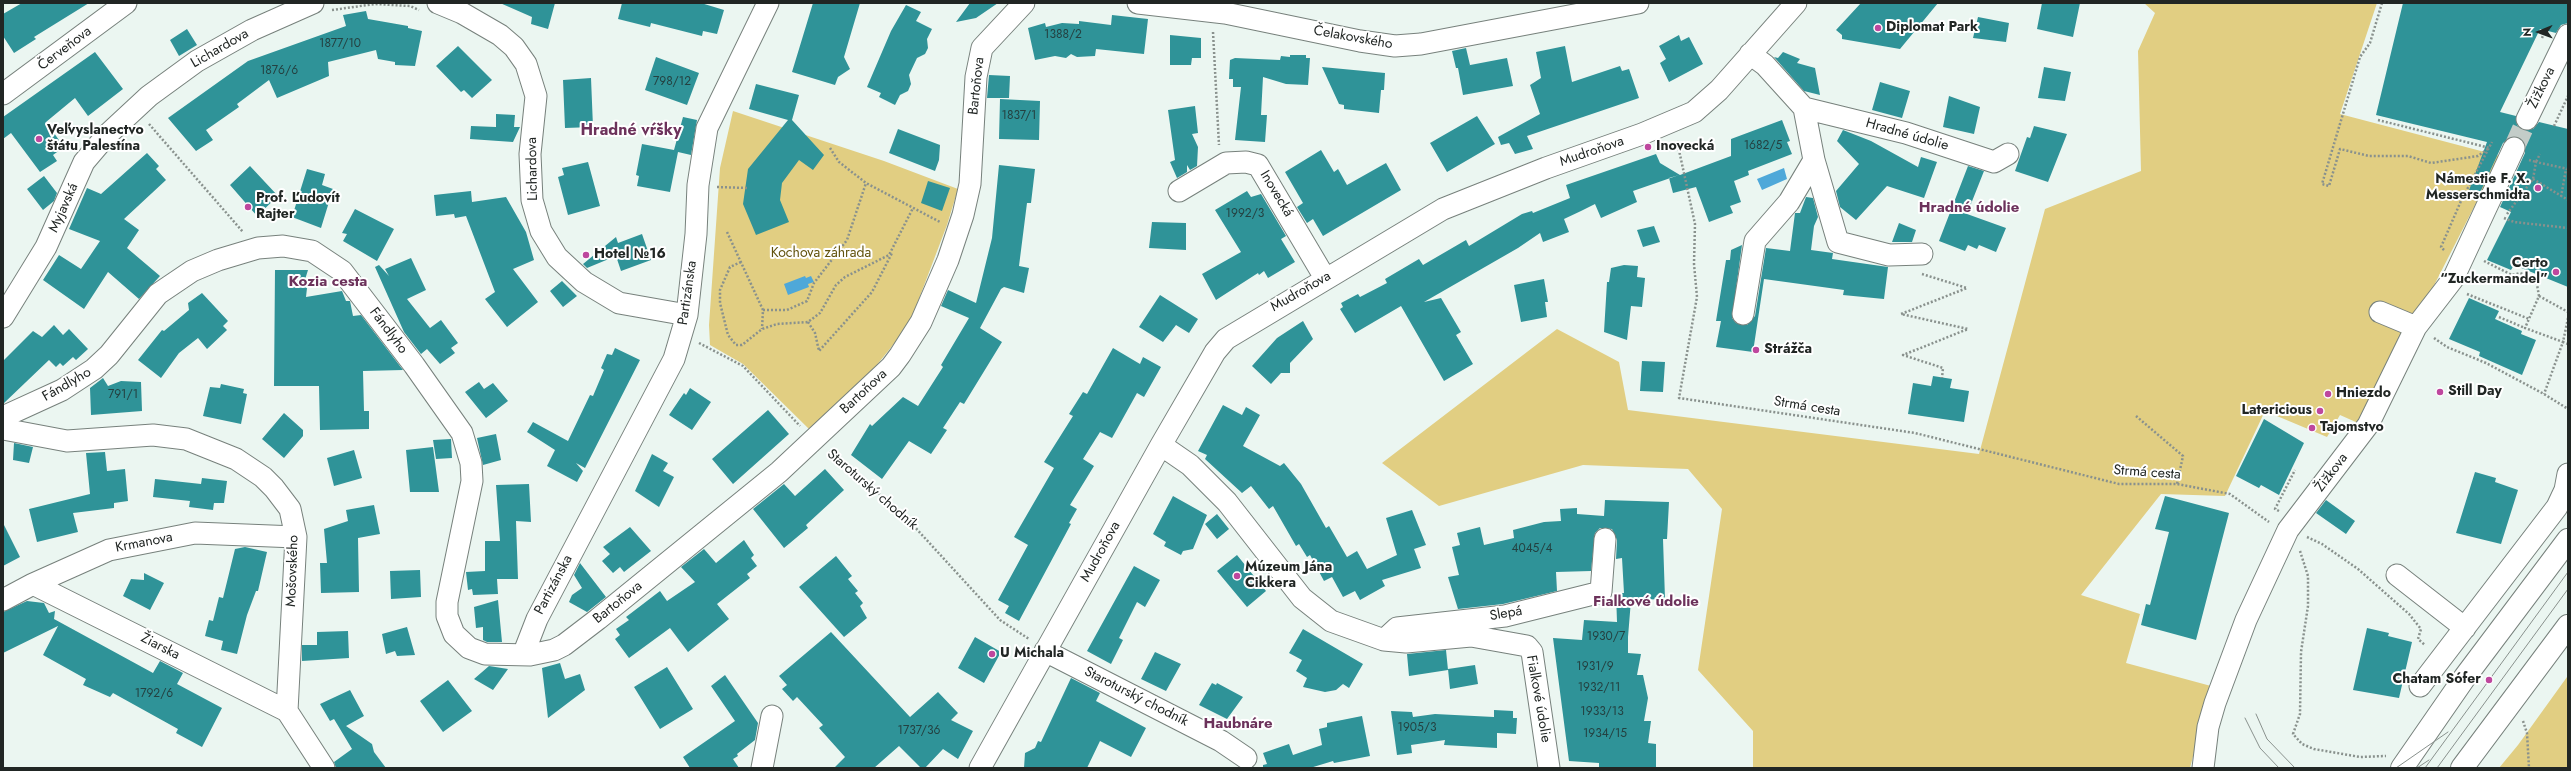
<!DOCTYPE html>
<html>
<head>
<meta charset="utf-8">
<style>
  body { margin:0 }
  #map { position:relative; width:2571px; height:771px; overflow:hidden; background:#ebf6f1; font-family:Jost,sans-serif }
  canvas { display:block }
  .frame { position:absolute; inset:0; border:4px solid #212624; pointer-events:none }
  .north { position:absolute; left:2519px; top:12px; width:40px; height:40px; -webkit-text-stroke:3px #fff; paint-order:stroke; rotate:269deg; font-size:11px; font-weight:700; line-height:16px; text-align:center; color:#212624 }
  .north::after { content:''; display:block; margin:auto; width:14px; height:18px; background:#212624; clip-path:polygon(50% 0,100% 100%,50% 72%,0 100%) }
</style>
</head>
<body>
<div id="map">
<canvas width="2571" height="771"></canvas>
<div class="frame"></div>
<div class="north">N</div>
</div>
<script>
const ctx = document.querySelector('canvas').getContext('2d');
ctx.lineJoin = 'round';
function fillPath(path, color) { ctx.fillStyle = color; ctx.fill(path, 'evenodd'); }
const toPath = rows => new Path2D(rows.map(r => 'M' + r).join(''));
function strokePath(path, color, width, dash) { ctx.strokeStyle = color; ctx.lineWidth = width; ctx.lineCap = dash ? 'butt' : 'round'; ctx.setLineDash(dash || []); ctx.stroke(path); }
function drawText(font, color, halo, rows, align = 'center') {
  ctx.font = font + ' Jost,sans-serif'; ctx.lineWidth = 4; ctx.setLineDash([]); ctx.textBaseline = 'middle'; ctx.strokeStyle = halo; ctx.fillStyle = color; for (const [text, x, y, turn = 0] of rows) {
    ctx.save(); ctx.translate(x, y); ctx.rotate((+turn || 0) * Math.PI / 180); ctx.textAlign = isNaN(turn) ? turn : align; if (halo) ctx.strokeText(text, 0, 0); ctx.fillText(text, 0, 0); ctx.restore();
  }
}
const green = toPath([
  [2144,3,2377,3,2340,114,2500,156,2423,307,2358,423,2340,415,2327,437,2265,411,2225,496,2161,494,2081,595,2140,614,2126,663,2211,686,2190,768,1753,768,1753,731,1698,670,1722,509,1688,469,1583,465,1439,506,1382,463,1557,329,1619,362,1628,410,1979,454,2045,209,2141,171,2138,51,2155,13],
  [733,111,884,161,958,189,947,225,909,325,872,371,810,430,743,364,710,345,709,325,720,168],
  [2567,677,2568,768,2499,768,2518,745]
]);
const water = toPath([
  [1784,168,1787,179,1762,190,1757,179],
  [805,276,806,278,811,276,814,282,808,284,809,287,788,295,784,284]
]);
const building = toPath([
  [22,3,89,3,34,37,36,39,14,53,3,36,3,14],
  [500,3,555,3,548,29,531,24,532,17],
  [622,3,701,3,724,10,717,34,703,31,702,36,651,23,650,27,618,19],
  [813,3,860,3,844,57,850,69,838,77,835,85,792,72],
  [970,3,998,3,976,18,956,22],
  [1861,3,1938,3,1900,49,1842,39,1842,35,1836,30],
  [2042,3,2080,3,2073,37,2037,29],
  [2403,3,2568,3,2568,23,2561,25,2556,33,2540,29,2500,112,2516,116,2517,125,2522,130,2533,129,2539,122,2568,129,2568,287,2514,265,2511,270,2487,260,2511,212,2500,207,2525,153,2524,141,2513,136,2503,143,2478,197,2468,193,2487,142,2376,115],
  [906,5,921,12,916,21,932,29,927,39,928,48,925,54,917,58,909,75,911,84,908,91,900,95,895,105,879,97,881,93,867,87,891,31],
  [366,11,368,19,408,26,408,28,422,31,415,66,395,65,395,62,378,59,376,50,328,62,329,76,277,98,269,80,237,104,239,107,206,130,213,140,196,151,168,118,248,61,346,26,343,15],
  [1112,15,1148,19,1144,54,1096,49,1095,56,1077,57,1071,54,1066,58,1055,56,1035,60,1028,28,1045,23,1046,27,1062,23,1079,24,1079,21,1111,25],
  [1978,17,2009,23,2006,42,1973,38],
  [187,29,197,45,179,56,170,40],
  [1170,35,1201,38,1201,58,1192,58,1191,65,1170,65],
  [1679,35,1681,41,1689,37,1703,64,1669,82,1660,63,1666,59,1659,46],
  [458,46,492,80,472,98,464,90,461,92,436,66],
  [1565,46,1572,82,1620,66,1622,71,1629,69,1639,98,1527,136,1533,149,1515,154,1509,143,1501,145,1498,137,1540,114,1530,85,1541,78,1536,52],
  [1466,48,1470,65,1465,66,1507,58,1513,86,1463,95,1458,68,1456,68,1452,51],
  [95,52,123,89,88,116,75,98,46,122,64,147,53,155,57,161,40,172,11,133,3,139,3,117],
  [1783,52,1800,59,1797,63,1815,68,1820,95,1804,91,1774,57,1778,58],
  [1290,55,1306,55,1306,58,1310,58,1308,85,1286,84,1263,77,1261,115,1267,115,1265,142,1235,140,1241,87,1233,87,1233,79,1229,79,1230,60,1235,58,1280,60,1281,56,1290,57],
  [656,57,699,73,687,105,645,90],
  [1322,67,1385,73,1384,90,1381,90,1379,113,1344,109,1344,105,1339,104],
  [2044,67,2071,72,2065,101,2038,98],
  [989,75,1010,76,1009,98,987,98],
  [591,78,593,127,565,128,563,80],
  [1880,82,1910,91,1902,118,1872,110],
  [756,84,799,95,792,120,824,155,813,170,799,160,782,183,780,200,789,222,756,235,743,204,748,169,788,120,749,109],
  [1949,96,1980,107,1974,134,1943,127],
  [1000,99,1040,101,1039,140,999,139],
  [1195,106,1198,133,1192,134,1198,147,1197,166,1190,170,1187,165,1187,172,1177,178,1170,162,1175,160,1168,110],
  [496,114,515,115,514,127,520,127,513,142,470,139,471,126,496,127],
  [1477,116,1495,144,1447,172,1430,143],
  [683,117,697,120,691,155,678,152,670,192,637,186,639,176,636,175,642,144,674,150],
  [1782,120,1790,141,1787,142,1792,154,1748,171,1749,175,1734,181,1741,202,1730,206,1733,213,1709,222,1696,187,1673,193,1669,178,1679,175,1633,191,1637,202,1601,218,1595,204,1581,211,1564,219,1569,232,1543,242,1540,233,1518,248,1424,302,1441,298,1461,332,1456,335,1473,364,1444,381,1401,306,1355,333,1340,309,1343,307,1341,303,1358,294,1360,297,1387,283,1385,279,1419,259,1423,265,1466,240,1469,246,1522,214,1532,211,1533,213,1570,198,1566,185,1656,154,1660,163,1680,175,1731,156,1731,139],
  [2034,126,2067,134,2048,182,2015,171,2027,137,2030,138],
  [898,129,940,145,939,160,935,171,889,153],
  [1843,130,1871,141,1918,167,1921,157,1937,162,1924,198,1887,186,1856,220,1840,207,1836,191,1859,164,1837,141],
  [1321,150,1334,172,1338,169,1347,185,1386,163,1401,190,1323,236,1313,219,1307,223,1297,207,1303,203,1285,172],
  [147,153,159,166,156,169,166,180,124,219,139,230,127,248,160,276,139,299,108,272,84,309,43,280,59,255,81,269,100,241,69,229,87,188,101,194],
  [588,162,600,206,568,215,558,177,564,175,562,168],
  [999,165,1035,169,1031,203,1027,203,1019,266,1029,268,1024,293,1004,287,1001,289,980,328,1002,342,964,404,960,402,943,428,947,430,931,454,909,441,882,479,851,455,870,424,872,426,903,397,918,406,943,367,941,365,969,318,941,306,948,290,976,303,992,238],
  [250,166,278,196,257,216,230,185],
  [1968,166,1984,171,1967,214,2006,228,1996,252,1979,245,1977,249,1968,245,1965,251,1939,241],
  [307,169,325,174,322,185,333,189,321,228,292,217],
  [44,176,57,193,54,201,43,210,27,189],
  [928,181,950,188,942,211,921,203],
  [471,191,472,202,506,197,526,232,534,260,513,269,538,302,507,327,485,299,495,292,466,216,455,218,454,214,436,216,434,195],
  [1247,191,1251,197,1261,194,1286,236,1281,239,1295,262,1268,278,1264,271,1259,275,1258,273,1216,300,1202,274,1241,252,1215,210],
  [1806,197,1813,198,1818,217,1814,226,1811,250,1833,253,1832,259,1888,267,1884,299,1843,295,1844,290,1764,279,1753,352,1716,347,1721,321,1716,321,1726,260,1730,260,1731,250,1742,245,1732,318,1736,323,1747,325,1755,316,1766,248,1790,251,1795,213,1800,213],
  [355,209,394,229,377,261,343,241,347,234,342,233],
  [1152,222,1186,223,1186,250,1149,248],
  [1899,223,1916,230,1912,242,1892,242],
  [1654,226,1660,242,1643,247,1637,230],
  [642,234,651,260,621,271,616,256,587,268,583,264,616,237,618,243],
  [411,258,426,290,407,299,430,328,441,320,458,343,451,348,455,353,440,364,427,349,421,354,404,332,375,267,379,265,389,276,385,269],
  [1624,265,1638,266,1637,277,1645,278,1642,307,1631,306,1627,340,1604,332,1607,282,1609,282,1611,268],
  [275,270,308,270,303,286,307,288,306,297,342,291,346,301,350,301,353,316,361,315,403,370,363,371,364,411,369,411,369,429,320,430,319,386,274,386],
  [1544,279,1548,302,1545,302,1547,317,1521,322,1514,285],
  [562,281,577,296,563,307,550,291],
  [202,293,228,321,223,326,227,330,207,349,198,338,179,353,161,378,138,360,162,330,164,331,189,310,188,303],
  [1160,295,1198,319,1189,333,1176,325,1163,342,1139,327],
  [2469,298,2499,311,2495,319,2522,331,2521,334,2536,340,2522,375,2479,356,2480,352,2449,339],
  [1303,321,1313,339,1290,363,1290,373,1281,373,1271,384,1252,366,1277,338],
  [54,325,63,335,69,329,88,349,76,360,73,357,63,366,60,363,56,367,49,360,3,404,3,361,33,331,42,337],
  [615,348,640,360,585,468,576,463,583,471,577,482,547,466,555,450,527,432,533,422,568,441,590,395,593,396,604,370,601,368,607,354,612,355],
  [1113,348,1140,364,1143,357,1161,367,1144,397,1137,393,1112,438,1100,432,1083,459,1094,466,1070,505,1077,509,1069,523,1071,524,1019,621,1005,613,1009,606,998,600,1028,545,1014,537,1054,468,1044,462,1073,416,1069,414,1083,392,1087,394],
  [1642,361,1665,362,1663,392,1640,391],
  [1933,376,1952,379,1950,388,1969,391,1964,422,1908,414,1913,383,1931,386],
  [103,378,108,386,121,381,141,382,142,411,91,415,90,388],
  [479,382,484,389,493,383,508,401,486,418,465,392],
  [221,384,244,389,243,393,247,394,241,424,203,416,210,387,220,388],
  [690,388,711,402,692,430,669,415,684,393,686,395],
  [1223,405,1242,415,1246,407,1260,415,1243,446,1280,466,1284,463,1301,484,1326,528,1329,526,1347,557,1357,551,1367,569,1397,555,1386,518,1412,510,1426,545,1414,549,1421,568,1382,580,1385,586,1360,600,1355,591,1343,597,1332,577,1324,581,1310,555,1307,557,1299,544,1296,546,1273,506,1269,509,1251,486,1242,493,1205,459,1207,455,1198,451],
  [768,410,789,434,733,484,712,459],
  [284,413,303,430,303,436,284,458,262,439],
  [2264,419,2304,443,2279,495,2261,485,2259,488,2236,476],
  [496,434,501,460,483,465,477,438],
  [451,439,452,458,436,459,433,440],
  [14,443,33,447,29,463,13,460],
  [433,447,439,492,410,492,406,450],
  [354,450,362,478,334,486,327,458],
  [105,452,107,471,125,469,128,501,114,503,114,508,73,513,78,532,37,542,29,509,90,494,86,453],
  [652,454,668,463,663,471,674,477,659,507,635,491],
  [825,469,844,490,806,525,808,528,784,548,753,509,784,484,795,496],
  [2475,472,2496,478,2495,482,2518,490,2501,544,2456,533],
  [202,478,227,481,224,503,214,503,213,510,189,507,190,501,153,497,155,479,201,484],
  [529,484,531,522,516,521,518,579,497,579,498,594,473,595,472,589,468,590,466,572,485,571,485,541,500,541,496,485],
  [1173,496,1207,515,1193,549,1183,551,1181,555,1164,546,1166,542,1153,534],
  [2165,496,2229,513,2196,640,2141,625,2146,604,2150,605,2169,532,2155,529],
  [1605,500,1669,502,1667,539,1663,539,1665,599,1631,600,1628,637,1628,653,1641,654,1637,675,1643,675,1648,698,1644,721,1651,721,1648,743,1656,744,1656,767,1599,768,1599,763,1569,761,1553,638,1582,640,1584,620,1617,622,1616,593,1624,593,1622,558,1616,559,1617,540,1612,529,1600,528,1595,533,1591,571,1556,572,1557,591,1503,604,1458,609,1448,577,1459,575,1452,547,1460,545,1457,533,1480,527,1484,545,1514,538,1513,530,1544,522,1561,521,1560,509,1577,508,1577,514,1604,516],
  [2326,500,2355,521,2346,534,2316,513],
  [374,505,380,534,358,538,359,592,321,593,320,563,327,563,324,529,348,521,346,510],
  [1217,514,1229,529,1217,539,1205,524],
  [3,523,20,557,3,566],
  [630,527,651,551,624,572,620,567,613,573,602,561,610,554,603,547],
  [744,540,754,555,751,558,757,566,747,574,750,578,717,604,729,619,688,652,670,628,629,658,615,639,620,635,616,629,629,620,626,617,660,591,667,601,695,582,681,567,704,549,716,563],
  [245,547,267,552,258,591,256,591,247,615,237,654,221,650,223,641,205,636,209,620,213,621,219,597,223,598,235,549],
  [1237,555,1266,591,1247,607,1217,571],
  [836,556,852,576,848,579,858,591,855,593,863,603,860,606,867,618,844,637,799,587],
  [580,563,606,597,587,612,569,602,572,595,582,588,574,575],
  [1134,566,1160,580,1145,607,1137,602,1119,638,1123,640,1111,664,1087,651],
  [420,570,421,597,391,599,390,571],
  [144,573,164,583,150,610,123,596,131,579,144,580],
  [498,600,502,642,487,642,483,640,483,627,476,628,474,607],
  [27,601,44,603,49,613,55,611,54,619,153,673,160,661,183,673,177,684,222,708,202,747,176,733,178,729,113,693,110,697,83,685,86,679,43,655,58,626,3,653,3,612],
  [407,627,415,655,397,656,395,651,386,654,382,634],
  [2367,628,2389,633,2388,636,2412,642,2399,698,2353,690],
  [1303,629,1363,664,1349,688,1343,684,1336,690,1325,692,1303,687,1307,678,1296,671,1302,660,1289,653],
  [348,631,349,658,302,661,302,645,317,645,317,632],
  [831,632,910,717,938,692,958,713,951,720,973,731,958,759,943,749,925,768,921,768,899,746,874,768,834,768,845,757,819,728,823,725,797,697,793,701,782,689,787,685,779,676],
  [975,637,1001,652,984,683,958,668],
  [1446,650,1448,670,1409,676,1407,654],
  [1155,652,1181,664,1166,691,1141,679],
  [560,663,565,679,580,674,585,690,548,718,542,668],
  [1475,665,1478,684,1450,689,1448,669],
  [489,666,508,669,493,690,474,679],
  [667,667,693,709,660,729,634,687],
  [725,675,758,723,755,740,737,754,738,756,733,759,739,768,690,768,683,757,735,721,711,686],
  [1071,678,1100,693,1096,701,1146,728,1131,757,1100,741,1087,768,1024,768,1025,753,1035,748,1038,741,1041,742],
  [448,680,472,711,443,732,420,701],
  [1212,683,1216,685,1217,683,1243,697,1227,719,1199,705],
  [350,690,364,716,346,726,372,744,374,752,386,768,336,768,334,762,352,749,334,719,330,721,320,704],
  [1494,710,1513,711,1513,718,1517,718,1516,734,1497,733,1497,748,1444,745,1445,740,1411,745,1412,753,1397,755,1391,711,1412,712,1413,717,1435,714,1494,717],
  [1362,716,1370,756,1334,763,1333,761,1310,768,1263,768,1263,765,1267,764,1263,753,1289,744,1293,755,1322,745,1319,729,1327,727,1327,723]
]);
const minorTunnel = toPath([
  [2514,148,2527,119]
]);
const path = toPath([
  [2382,3,2370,43,2360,57,2322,184,2329,186,2340,149,2369,156,2408,156,2431,163,2478,156,2489,148],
  [332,10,375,4,410,6,419,10],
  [1213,32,1219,145],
  [2542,38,2545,31],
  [2378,120,2490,148],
  [149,124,243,232],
  [2554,126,2568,96],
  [1677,141,1695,224,1694,264,1697,297,1679,398,1915,433,2119,484,2177,484,2230,494,2269,522],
  [830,148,839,162,866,183,940,222],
  [2529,160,2536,162,2540,154],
  [2533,179,2568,200],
  [717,187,748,188],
  [2561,197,2566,169],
  [2507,214,2533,179,2536,162,2568,169],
  [2504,218,2514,222,2568,228],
  [727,232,763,310,762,329],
  [2444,250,2441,247,2461,201,2492,142],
  [2484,261,2512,275,2520,273,2536,279,2539,296,2525,328,2563,342,2544,394],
  [741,262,730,267,720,290,720,303,728,335,736,345,742,345,762,329,777,324,808,322,820,313,836,285,845,277,889,255,913,208],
  [1922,274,1967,288,1901,314,1968,329,1903,355,1943,368,1942,378],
  [2467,294,2529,319],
  [2539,296,2568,312],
  [763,310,787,310,807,301,814,283,847,240,866,183],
  [2499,317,2525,328],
  [2568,318,2563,342,2568,344],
  [808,322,815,333,819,351,872,292,892,253],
  [2434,338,2447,347,2486,363,2544,394,2568,409],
  [699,343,743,366,800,426],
  [2136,416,2183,456,2177,484],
  [829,452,901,512,1000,620,1029,639],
  [2279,511,2275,509,2295,470],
  [2307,537,2322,544,2358,569,2409,614,2421,629,2418,639,2425,645],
  [2300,551,2308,576,2308,606,2301,652,2300,714,2293,734,2302,744,2314,749,2360,757,2386,756],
  [2523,721,2527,733,2529,768]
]);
const minor = toPath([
  [438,3,462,13,500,35,514,47,526,64,536,96,530,154,532,200,541,231,557,257,584,282,619,303,687,315],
  [1138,3,1225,13,1360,41,1395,46,1421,44,1638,3],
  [1750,54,1765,65,1804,108,1814,160,1838,242,1889,255,1922,254],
  [3,94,126,3],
  [1804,108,1906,133,1994,162,2008,154],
  [2527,119,2568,35],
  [1179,191,1226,163,1246,162,1258,165,1325,278],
  [2380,312,2416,327],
  [1743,314,1755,241,1789,202,1814,160],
  [3,317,46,247,84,162,107,135,149,96,197,61,252,30,313,3],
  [3,417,62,390,94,369,109,355,158,294,192,271,218,260,258,248,283,246,312,251,342,271,414,365,462,433,471,463,472,481,447,602,447,616,454,634,469,648,485,654,530,655,554,650,564,645,598,619,779,472,891,367,900,355,921,322,948,260,963,215,970,184,976,77,982,48,1024,3],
  [3,429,67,441,153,435,186,439,236,459,263,477,274,488,290,509,296,537,287,711,324,768],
  [1161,445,1190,465,1227,502,1302,598,1331,621,1384,640,1406,642,1471,636,1527,646,1532,652,1549,768],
  [2397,575,2465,628],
  [33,584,287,711],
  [3,600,33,584,109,550,195,533,296,537],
  [1384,640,1397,628,1505,616,1601,592,1605,539],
  [1045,651,1221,741,1246,758],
  [523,655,537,619,674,359,687,315,696,234,698,185,707,128,768,3],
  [2420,686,2557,507,2565,490,2568,474],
  [762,768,772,716],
  [980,768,1161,445,1215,352,1226,339,1443,209,1546,168,1642,134,1694,112,1719,90,1796,3],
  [2203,768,2208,727,2215,703,2246,620,2288,530,2368,425,2416,327,2453,279,2514,148]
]);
const major = toPath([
  [2402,768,2465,677,2568,540],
  [2462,768,2568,626]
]);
const tram = toPath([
  [2256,714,2267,739,2295,768],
  [2245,718,2260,748,2279,768],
  [2396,768,2448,732],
  [2417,768,2429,760],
  [2425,768,2568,572],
  [2437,768,2568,589]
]);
const markers = [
  [1878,28,4,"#be479e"],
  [39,139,4,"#be479e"],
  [1648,147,4,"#be479e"],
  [2538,188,4,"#be479e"],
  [248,207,4,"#be479e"],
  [586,255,4,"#be479e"],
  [2556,272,4,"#be479e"],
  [1756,350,4,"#be479e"],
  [2440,392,4,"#be479e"],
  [2328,394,4,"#be479e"],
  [2320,411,4,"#be479e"],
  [2312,428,4,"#be479e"],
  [1237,576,4,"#be479e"],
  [992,654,4,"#be479e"],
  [2489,680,4,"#be479e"]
];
const numberNames = [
  ["1388/2",1063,35],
  ["1877/10",340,44],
  ["1876/6",279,71],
  ["798/12",672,82],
  ["1837/1",1019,116],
  ["1682/5",1763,146],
  ["1992/3",1245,214],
  ["791/1",123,395],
  ["4045/4",1532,549],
  ["1930/7",1606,637],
  ["1931/9",1595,667],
  ["1932/11",1599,688],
  ["1792/6",154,694],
  ["1933/13",1602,712],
  ["1905/3",1417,728],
  ["1737/36",919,731],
  ["1934/15",1605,734]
];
const poiNames = [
  ["Diplomat Park",1886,28],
  ["Veľvyslanectvo",47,131],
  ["štátu Palestína",47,147],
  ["Inovecká",1656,147],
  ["Námestie F. X.",2530,180,"right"],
  ["Messerschmidta",2530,196,"right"],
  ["Prof. Ľudovít",256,199],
  ["Rajter",256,215],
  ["Hotel №16",594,255],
  ["Certo",2548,264,"right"],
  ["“Zuckermandel”",2548,280,"right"],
  ["Strážča",1764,350],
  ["Still Day",2448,392],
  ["Hniezdo",2336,394],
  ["Latericious",2312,411,"right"],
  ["Tajomstvo",2320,428],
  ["Múzeum Jána",1245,568],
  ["Cikkera",1245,584],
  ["U Michala",1000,654],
  ["Chatam Sófer",2481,680,"right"]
];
const streetNames = [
  ["Čelakovského",1353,38,10],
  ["Červeňova",65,49,-37],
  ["Lichardova",220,49,-30],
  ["Bartoňova",977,86,-84],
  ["Žižkova",2542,88,-64],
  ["Hradné údolie",1907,135,16],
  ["Mudroňova",1592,152,-19],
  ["Lichardova",533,169,-91],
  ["Inovecká",1276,194,59],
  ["Myjavská",64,208,-66],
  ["Mudroňova",1301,292,-30],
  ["Partizánska",688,293,-82],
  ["Fándlyho",388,331,53],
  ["Fándlyho",67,385,-30],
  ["Bartoňova",864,392,-43],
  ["Strmá cesta",1807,407,9],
  ["Strmá cesta",2147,473,4],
  ["Žižkova",2332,473,-53],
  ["Staroturský chodník",872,490,41],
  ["Krmanova",144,543,-11],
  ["Mudroňova",1101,552,-61],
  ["Mošovského",293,571,-88],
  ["Partizánska",554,585,-62],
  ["Bartoňova",618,603,-39],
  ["Slepá",1506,614,-10],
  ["Žiarska",160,647,27],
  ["Staroturský chodník",1136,697,27],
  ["Fialkové údolie",1538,699,80]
];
const parkNames = [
  ["Kochova záhrada",821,254]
];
const neighbourhoodNames = [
  ["Hradné údolie",1969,208],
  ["Kozia cesta",328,282],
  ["Fialkové údolie",1646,602],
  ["Haubnáre",1238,724]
];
const quarterNames = [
  ["Hradné vŕšky",631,131]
];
fillPath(green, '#e1ce82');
fillPath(water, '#4ea8d9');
fillPath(building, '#2f9398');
strokePath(minorTunnel, '#c3ccc8', 21, [21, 10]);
strokePath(minor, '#77817c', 23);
strokePath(major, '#77817c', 24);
strokePath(path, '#89918d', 2.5, [2, 2]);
strokePath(minor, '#fff', 21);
strokePath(major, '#fff', 22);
strokePath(tram, '#89918d', 1);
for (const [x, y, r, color] of markers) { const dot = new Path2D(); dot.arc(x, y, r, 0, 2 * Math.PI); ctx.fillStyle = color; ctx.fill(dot); strokePath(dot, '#fff', 1.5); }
drawText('12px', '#244141', null, numberNames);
drawText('bold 14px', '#212624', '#fff', poiNames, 'left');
drawText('14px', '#212624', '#fff', streetNames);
drawText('14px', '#61520c', '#fff', parkNames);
drawText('bold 15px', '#6c325b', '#fff', neighbourhoodNames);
drawText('bold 16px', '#6c325b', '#fff', quarterNames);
</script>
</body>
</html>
